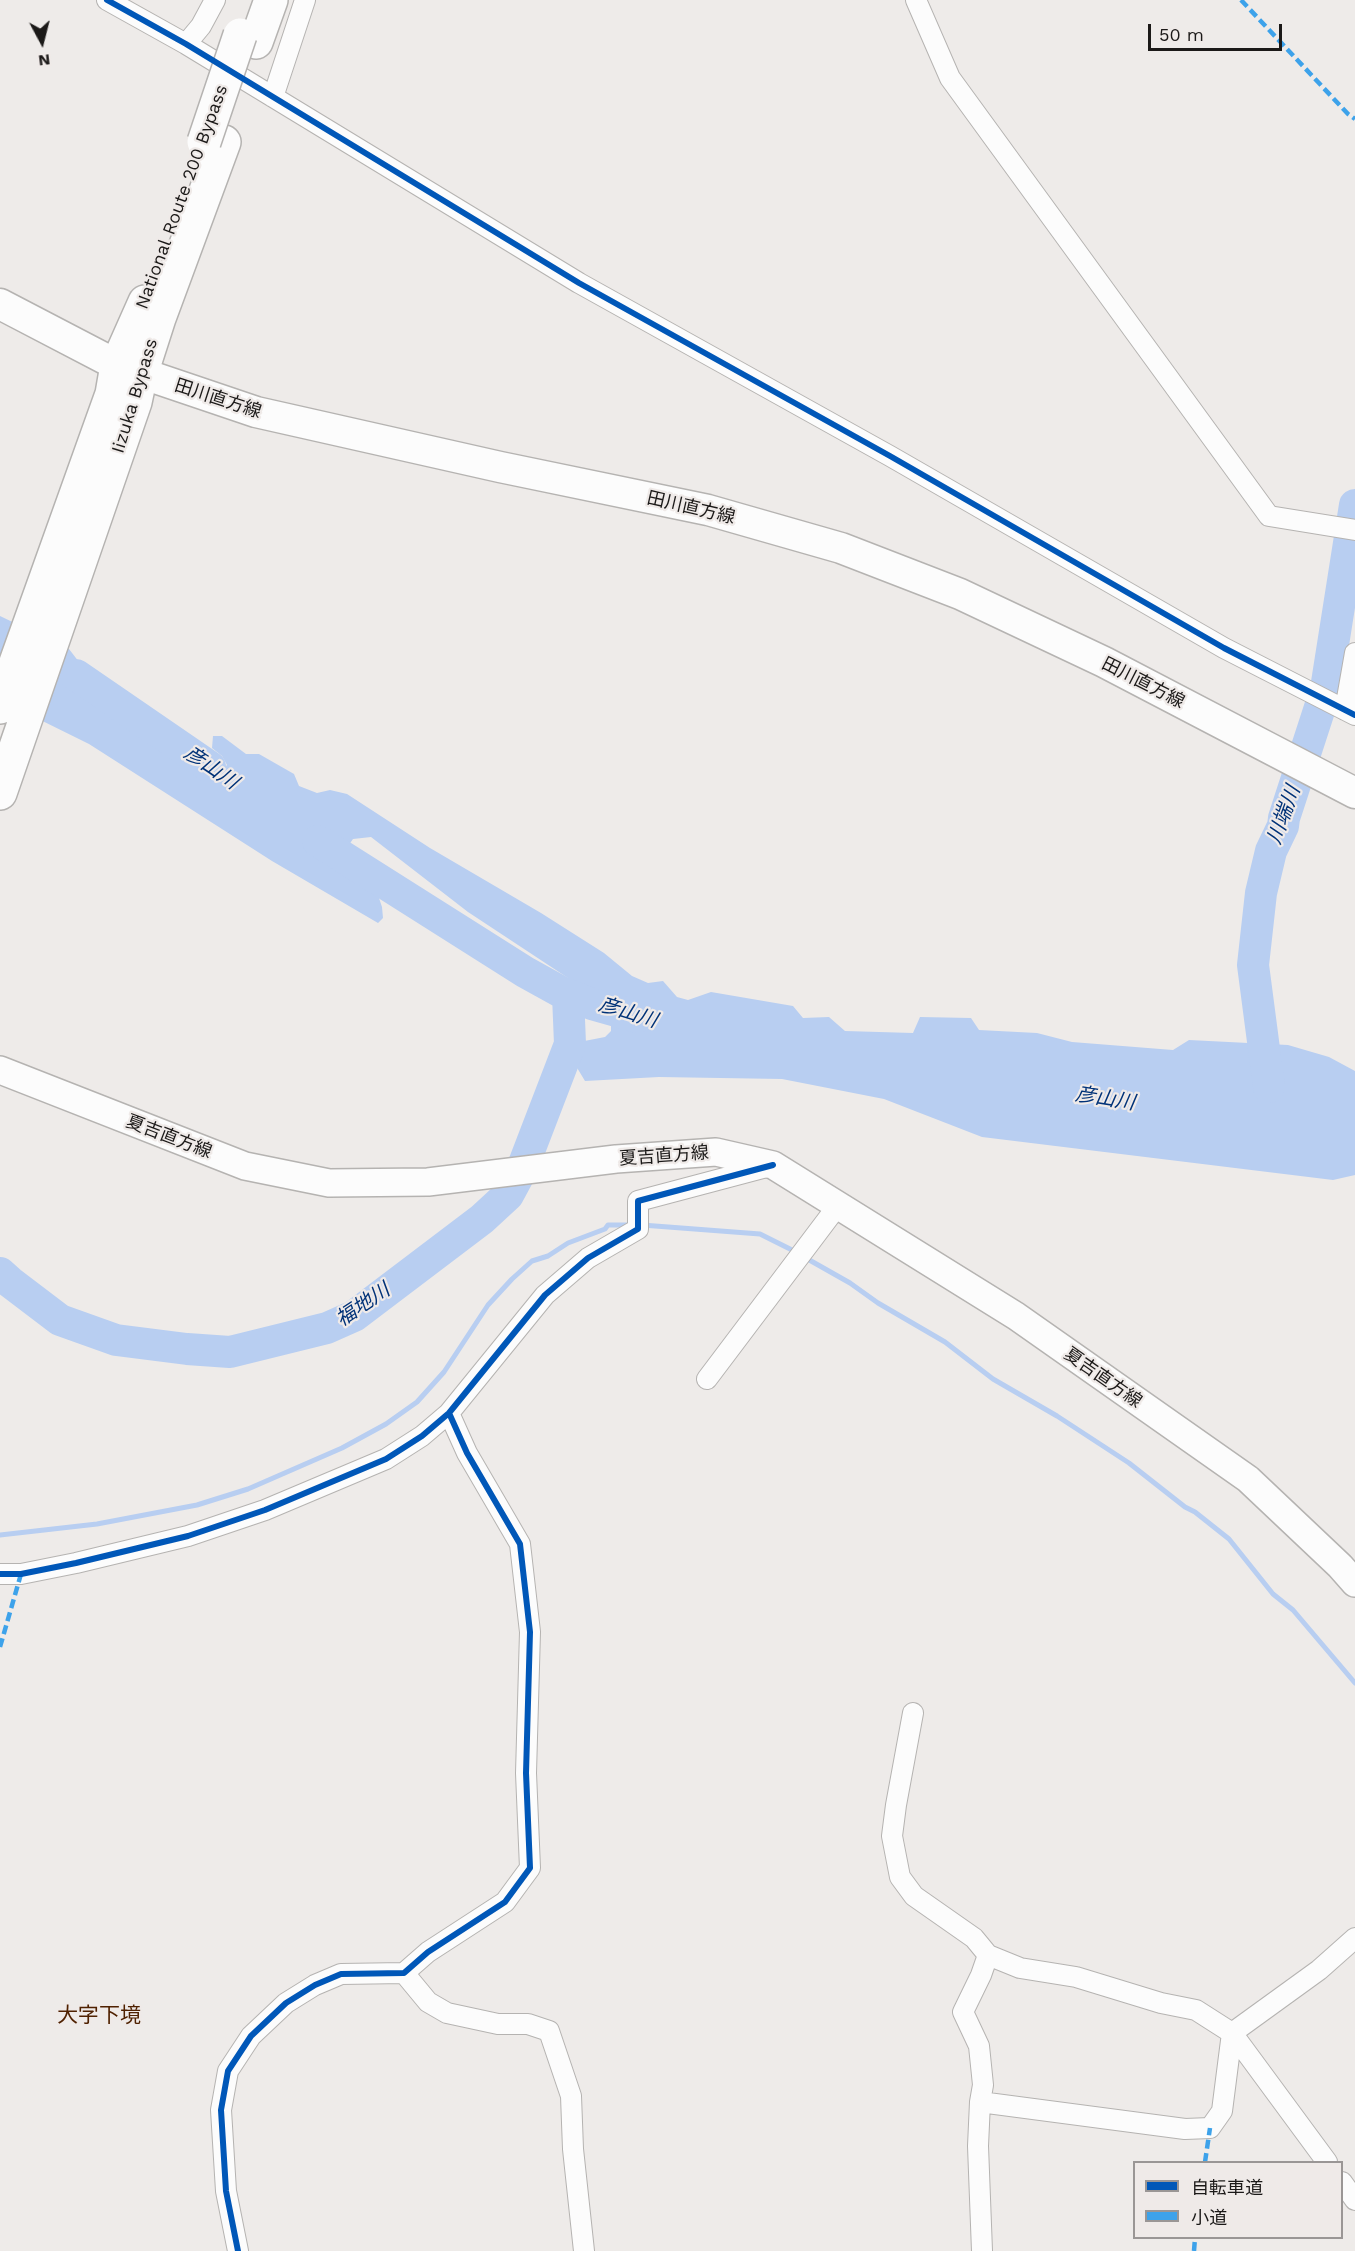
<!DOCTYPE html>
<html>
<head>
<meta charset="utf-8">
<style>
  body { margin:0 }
  #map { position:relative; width:1355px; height:2251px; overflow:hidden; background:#eeebe9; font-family:"Work Sans","Noto Sans JP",sans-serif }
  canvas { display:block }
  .legend { position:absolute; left:1133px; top:2161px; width:210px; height:78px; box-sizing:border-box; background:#efeae8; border:2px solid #9a9695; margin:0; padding:8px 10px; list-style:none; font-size:18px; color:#1b1918 }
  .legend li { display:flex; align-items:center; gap:12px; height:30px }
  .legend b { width:30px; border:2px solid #9a9695 }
  .north { position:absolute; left:12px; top:12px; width:60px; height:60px; -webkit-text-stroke:4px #efeae8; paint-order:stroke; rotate:173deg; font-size:16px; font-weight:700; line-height:24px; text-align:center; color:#1b1918 }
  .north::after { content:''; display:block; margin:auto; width:21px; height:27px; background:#1b1918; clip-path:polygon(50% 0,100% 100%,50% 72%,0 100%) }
  .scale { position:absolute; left:1148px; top:24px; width:134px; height:27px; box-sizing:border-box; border:3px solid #1b1918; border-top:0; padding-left:8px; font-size:18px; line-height:21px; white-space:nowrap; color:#1b1918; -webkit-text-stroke:4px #efeae8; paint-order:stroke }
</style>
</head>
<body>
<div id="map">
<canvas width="1355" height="2251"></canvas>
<ul class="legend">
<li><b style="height:8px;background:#0057b8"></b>自転車道</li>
<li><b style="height:8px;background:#3da2ea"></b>小道</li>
</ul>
<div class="north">N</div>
<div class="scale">50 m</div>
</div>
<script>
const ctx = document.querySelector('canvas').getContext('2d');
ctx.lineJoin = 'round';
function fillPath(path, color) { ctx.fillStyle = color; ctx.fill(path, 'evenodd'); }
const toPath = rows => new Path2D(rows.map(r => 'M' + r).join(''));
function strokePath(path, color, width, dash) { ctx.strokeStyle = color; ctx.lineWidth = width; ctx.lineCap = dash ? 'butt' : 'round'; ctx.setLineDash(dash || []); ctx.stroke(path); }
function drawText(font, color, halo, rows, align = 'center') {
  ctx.font = font + ' "Work Sans","Noto Sans JP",sans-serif'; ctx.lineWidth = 4.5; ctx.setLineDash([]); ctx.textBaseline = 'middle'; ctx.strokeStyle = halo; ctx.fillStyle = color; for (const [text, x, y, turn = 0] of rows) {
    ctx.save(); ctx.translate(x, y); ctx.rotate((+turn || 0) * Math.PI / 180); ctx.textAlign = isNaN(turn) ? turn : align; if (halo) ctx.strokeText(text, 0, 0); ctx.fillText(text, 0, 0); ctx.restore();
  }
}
const water = toPath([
  [0,616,69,649,89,675,107,688,114,708,222,770,227,765,222,756,212,748,213,736,222,736,246,754,259,754,294,774,299,786,317,793,330,790,347,794,430,848,541,913,604,953,632,976,648,983,663,981,677,997,688,1000,711,992,793,1006,803,1018,829,1017,845,1031,913,1033,920,1017,971,1018,979,1030,1037,1033,1072,1042,1173,1050,1189,1040,1288,1045,1329,1057,1355,1071,1355,1175,1333,1180,982,1137,884,1099,782,1079,659,1077,585,1081,570,1056,570,1048,574,1043,605,1037,611,1031,611,1023,606,1013,568,978,468,912,371,837,353,839,346,849,346,855,364,877,375,886,382,907,383,918,378,923,272,861,89,744,0,700]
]);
const stream = toPath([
  [642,1225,760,1234,796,1252],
  [804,1257,850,1283,878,1303,945,1342,993,1379,1057,1416,1129,1463,1185,1507,1195,1512,1229,1539,1273,1594,1293,1610,1355,1683],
  [0,1535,97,1524,197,1505,248,1489,342,1448,386,1424,417,1402,444,1372,488,1305,512,1279,532,1261,548,1256,568,1243,605,1229,608,1225,633,1225]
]);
const river = toPath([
  [76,675,210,767],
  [318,841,525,972,563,993,592,1004,638,1017],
  [1269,1087,1253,965,1261,893,1271,851,1283,826,1284,818,1326,689,1355,505],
  [0,1273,10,1282,60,1320,116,1340,187,1349,230,1352,327,1328,354,1316,482,1219,508,1195,522,1169,570,1044,568,995]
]);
const street = toPath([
  [107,0,186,44,579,283,890,456,1224,648,1355,715],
  [916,0,950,78,1269,516,1355,530],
  [186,44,201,26,215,0],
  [273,97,305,0],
  [1345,710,1355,653],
  [707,1379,839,1204],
  [0,1574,21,1574,76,1563,188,1536,265,1510,386,1459,422,1436,449,1413,545,1295,588,1258,638,1229,638,1201,770,1166],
  [913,1713,896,1805,892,1836,900,1877,914,1896,974,1938,988,1955,1020,1968,1076,1977,1161,2003,1196,2010,1232,2033,1327,2162],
  [404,1973,428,2002,447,2013,498,2024,528,2024,549,2031,571,2096,573,2149,584,2251],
  [980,2102,1185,2129,1210,2128,1222,2111,1232,2033,1319,1970,1355,1938],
  [1342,2182,1355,2200],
  [238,2251,226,2191,221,2110,228,2071,251,2036,286,2003,315,1985,341,1974,404,1973,428,1952,505,1902,530,1868,526,1773,530,1632,520,1544,467,1453,449,1413],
  [982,2251,978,2146,980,2102,983,2085,979,2046,963,2012,981,1975,988,1955]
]);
const secondary = toPath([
  [0,1070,245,1166,329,1183,428,1182,616,1159,716,1152,773,1165,1016,1316,1248,1479,1340,1566,1355,1583]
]);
const primary = toPath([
  [0,304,117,365,256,412,500,467,708,510,841,548,960,594,1104,662,1355,793]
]);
const highway = toPath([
  [256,42,271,0],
  [0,707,112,394,117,365,145,302],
  [0,793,135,402,141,374,159,318,224,142]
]);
const highwayBridge = toPath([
  [204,142,240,35]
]);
const quiet = toPath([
  [1241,0,1348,114,1355,119],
  [0,1647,21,1574],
  [1205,2162,1210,2128],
  [1194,2251,1195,2238]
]);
const cycleway = toPath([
  [107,0,186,44,579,283,890,456,1224,648,1355,715],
  [0,1574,21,1574,76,1563,188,1536,265,1510,386,1459,422,1436,449,1413,545,1295,588,1258,638,1229,638,1201,773,1165],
  [238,2251,226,2191,221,2110,228,2071,251,2036,286,2003,315,1985,341,1974,404,1973,428,1952,505,1902,530,1868,526,1773,530,1632,520,1544,467,1453,449,1413]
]);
const streetNames = [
  ["National Route 200 Bypass",182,197,-70],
  ["Iizuka Bypass",135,396,-73],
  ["田川直方線",218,399,18],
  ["田川直方線",691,508,13],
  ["田川直方線",1143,683,27],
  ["夏吉直方線",169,1137,21],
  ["夏吉直方線",664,1156,-4],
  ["夏吉直方線",1103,1378,35]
];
const waterNames = [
  ["彦山川",211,768,34],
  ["川端川",1284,815,-70],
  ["彦山川",628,1013,17],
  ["彦山川",1105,1099,9],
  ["福地川",363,1305,-34]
];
const quarterNames = [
  ["大字下境",99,2016]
];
fillPath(water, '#b8cef1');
strokePath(stream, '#b8cef1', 5);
strokePath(river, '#b8cef1', 32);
strokePath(street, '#b5b3b1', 22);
strokePath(secondary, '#b5b3b1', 30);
strokePath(primary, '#b5b3b1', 33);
strokePath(highway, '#b5b3b1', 36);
strokePath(street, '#fcfcfc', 20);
strokePath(secondary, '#fcfcfc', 27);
strokePath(primary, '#fcfcfc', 30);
strokePath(highway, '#fcfcfc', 33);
strokePath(highwayBridge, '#b5b3b1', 36, []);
strokePath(highwayBridge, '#fcfcfc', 33);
strokePath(quiet, '#3da2ea', 4.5, [9, 4.5]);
strokePath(cycleway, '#0057b8', 6);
drawText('18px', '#1b1918', '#efeae8', streetNames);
drawText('italic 20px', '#003278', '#efeae8', waterNames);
drawText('21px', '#4f2101', '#efeae8', quarterNames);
</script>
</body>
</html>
